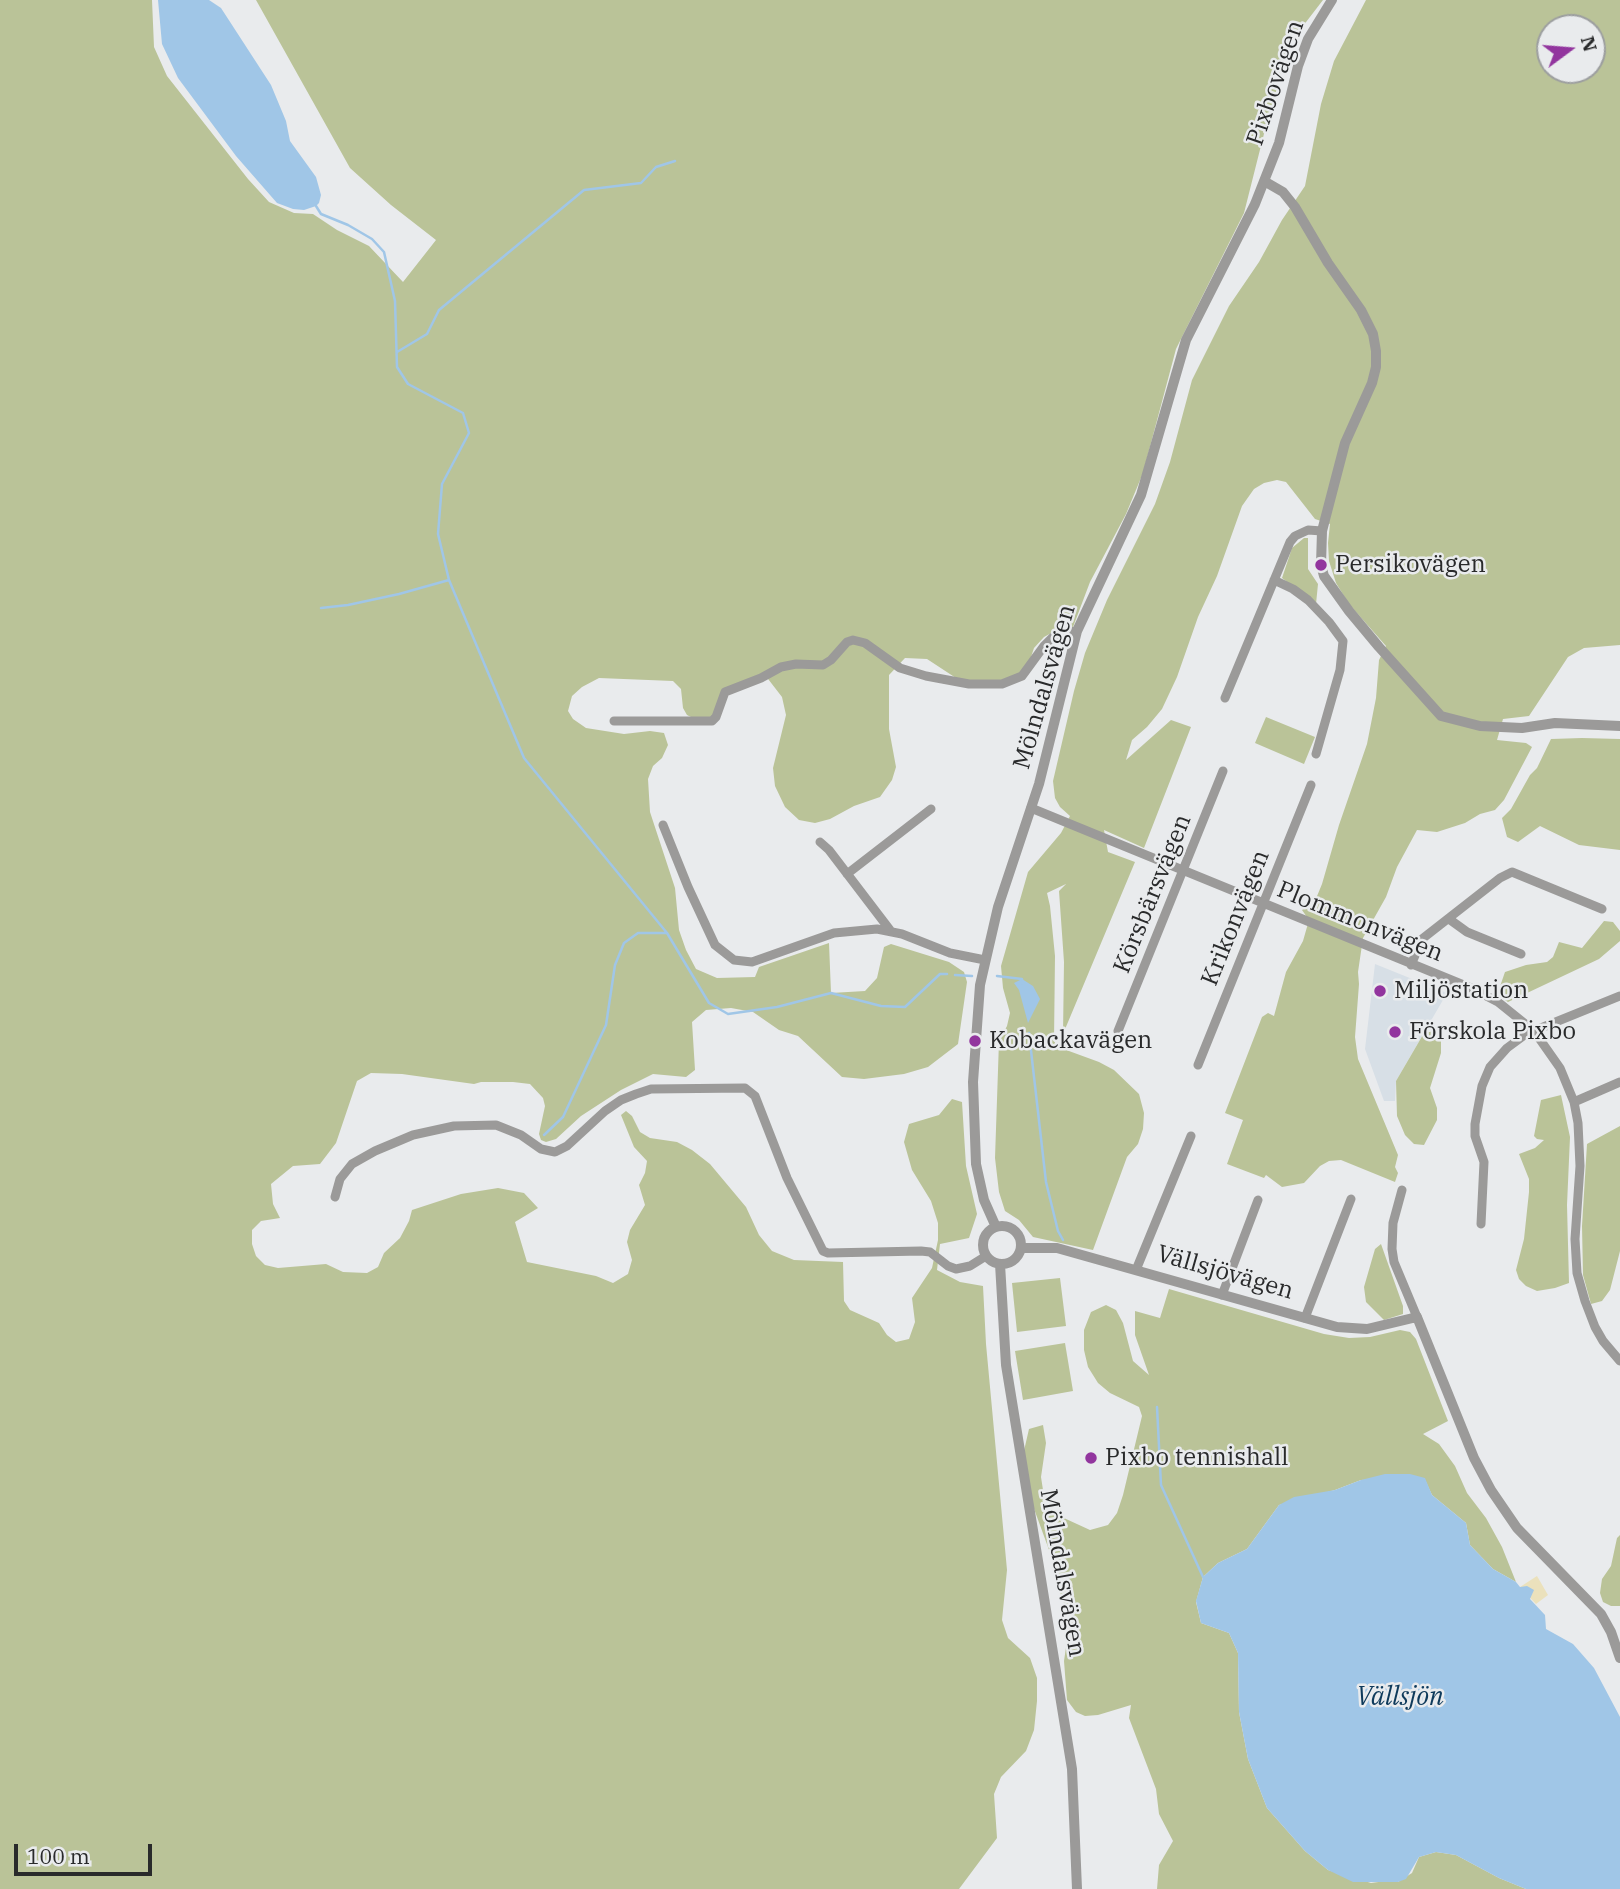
<!DOCTYPE html>
<html>
<head>
<meta charset="utf-8">
<style>
  body { margin:0 }
  #map { position:relative; width:1620px; height:1889px; overflow:hidden; background:#e9ebed; font-family:"IBM Plex Serif",serif }
  canvas { display:block }
  .north { position:absolute; left:1536px; top:14px; width:70px; height:70px; box-sizing:border-box; background:#e9ebed; border:2px solid #9c9e9f; border-radius:50%; rotate:74deg; font-size:19px; font-weight:700; line-height:28px; text-align:center; color:#292a2b }
  .north::after { content:''; display:block; margin:auto; width:24px; height:32px; background:#92359e; clip-path:polygon(50% 0,100% 100%,50% 72%,0 100%) }
  .scale { position:absolute; left:14px; top:1844px; width:138px; height:32px; box-sizing:border-box; border:4px solid #292a2b; border-top:0; padding-left:9px; font-size:21px; line-height:24px; white-space:nowrap; color:#292a2b; -webkit-text-stroke:5px #e9ebed; paint-order:stroke }
</style>
</head>
<body>
<div id="map">
<canvas width="1620" height="1889"></canvas>
<div class="north">N</div>
<div class="scale">100 m</div>
</div>
<script>
const ctx = document.querySelector('canvas').getContext('2d');
ctx.lineJoin = 'round';
function fillPath(path, color) { ctx.fillStyle = color; ctx.fill(path, 'evenodd'); }
const toPath = rows => new Path2D(rows.map(r => 'M' + r).join(''));
function strokePath(path, color, width, dash) { ctx.strokeStyle = color; ctx.lineWidth = width; ctx.lineCap = dash ? 'butt' : 'round'; ctx.setLineDash(dash || []); ctx.stroke(path); }
function drawText(font, color, halo, rows, align = 'center') {
  ctx.font = font + ' "IBM Plex Serif",serif'; ctx.lineWidth = 5; ctx.setLineDash([]); ctx.textBaseline = 'middle'; ctx.strokeStyle = halo; ctx.fillStyle = color; for (const [text, x, y, turn = 0] of rows) {
    ctx.save(); ctx.translate(x, y); ctx.rotate((+turn || 0) * Math.PI / 180); ctx.textAlign = isNaN(turn) ? turn : align; if (halo) ctx.strokeText(text, 0, 0); ctx.fillText(text, 0, 0); ctx.restore();
  }
}
const built = toPath([
  [1375,964,1447,993,1396,1081,1395,1101,1384,1101,1365,1049]
]);
const green = toPath([
  [0,0,152,0,154,47,167,76,248,179,269,202,294,213,313,214,337,230,369,246,403,282,436,240,391,205,350,168,256,0,1323,0,1293,39,1270,110,1244,213,1176,349,1143,473,1126,514,1090,582,1073,627,1057,630,1044,637,1034,648,1028,666,1021,674,991,684,956,678,927,659,905,658,889,675,889,729,896,767,892,780,880,797,854,806,830,819,815,823,799,820,785,807,775,786,773,768,786,715,782,697,765,675,726,695,717,712,707,720,693,718,687,715,683,708,681,689,673,681,599,678,582,687,572,696,568,711,573,719,586,728,624,734,650,731,664,733,668,745,662,758,653,766,648,779,650,812,675,888,679,930,686,950,696,969,717,978,755,977,759,967,829,943,831,993,865,991,877,978,884,947,891,944,949,962,964,972,967,982,958,1044,928,1067,904,1074,864,1079,842,1077,798,1036,779,1030,753,1012,731,1008,706,1010,692,1022,695,1070,686,1077,653,1074,621,1090,581,1116,556,1139,546,1142,541,1140,539,1134,545,1106,543,1098,530,1084,513,1082,481,1082,474,1084,402,1074,371,1073,357,1081,336,1143,320,1164,293,1166,271,1184,273,1204,280,1218,261,1221,252,1230,252,1244,256,1256,265,1265,278,1268,326,1264,343,1272,367,1273,378,1267,384,1253,400,1238,409,1221,412,1210,461,1194,498,1188,524,1193,538,1208,515,1222,527,1262,596,1276,613,1283,628,1274,632,1260,627,1242,630,1230,645,1205,639,1185,645,1173,647,1161,634,1147,621,1115,626,1111,632,1116,640,1132,650,1138,677,1142,692,1150,710,1164,746,1207,759,1235,772,1251,794,1260,843,1262,844,1301,850,1310,879,1323,887,1335,896,1342,909,1339,915,1322,912,1298,932,1268,938,1240,938,1223,931,1201,912,1170,904,1142,909,1124,939,1115,952,1099,962,1102,966,1166,977,1214,969,1238,940,1244,937,1270,960,1282,983,1286,986,1344,1007,1570,1002,1620,1008,1638,1030,1658,1037,1678,1037,1701,1034,1730,1026,1751,1001,1777,994,1794,997,1838,959,1889,0,1889],
  [1366,0,1620,0,1620,645,1584,648,1568,657,1529,716,1503,719,1497,740,1526,743,1532,747,1504,800,1495,810,1480,814,1465,823,1437,832,1417,830,1397,867,1386,897,1363,938,1358,972,1359,984,1355,1037,1358,1059,1398,1155,1395,1167,1398,1173,1395,1182,1341,1160,1329,1161,1320,1166,1304,1183,1282,1187,1266,1175,1264,1178,1227,1164,1243,1120,1225,1113,1262,1017,1268,1013,1274,1016,1286,972,1303,941,1309,920,1302,910,1315,901,1322,884,1339,825,1367,744,1376,698,1379,660,1386,646,1349,604,1336,583,1329,561,1328,543,1330,524,1315,519,1286,482,1277,480,1264,483,1254,489,1242,506,1217,576,1198,617,1177,677,1162,709,1147,727,1132,740,1126,760,1171,720,1191,727,1144,848,1104,830,1108,852,1135,862,1063,1034,1064,962,1059,891,1066,884,1047,893,1050,906,1055,956,1054,1041,1058,1047,1099,1062,1114,1070,1139,1094,1144,1113,1143,1129,1138,1144,1127,1157,1093,1250,1033,1237,1019,1220,1005,1211,999,1192,995,1158,999,1041,1007,1026,1010,1013,1003,988,1001,966,1028,872,1061,833,1070,816,1060,807,1055,798,1053,781,1074,691,1085,653,1107,600,1155,504,1170,462,1192,380,1229,306,1259,262,1282,220,1305,186,1321,104,1334,61],
  [1550,28,1592,28,1592,70,1550,70],
  [1304,538,1308,538,1308,569,1318,584,1316,604,1282,578,1292,548],
  [1266,717,1315,737,1304,764,1255,743],
  [1582,738,1620,739,1620,850,1579,845,1540,826,1518,842,1507,837,1502,818,1511,809,1530,775,1537,768,1551,739],
  [1604,921,1613,922,1620,931,1620,941,1599,959,1508,1002,1497,995,1505,972,1526,965,1547,962,1553,957,1559,942,1582,948],
  [1435,1031,1441,1036,1441,1053,1430,1088,1437,1108,1437,1120,1424,1145,1414,1144,1405,1135,1397,1116,1396,1081,1424,1033],
  [1561,1095,1570,1137,1567,1205,1569,1283,1555,1288,1537,1291,1526,1286,1519,1279,1516,1270,1524,1239,1529,1192,1529,1179,1519,1154,1535,1148,1544,1140,1537,1139,1534,1136,1541,1100],
  [1620,1126,1620,1251,1610,1290,1602,1301,1591,1304,1583,1275,1582,1226,1587,1144],
  [1381,1244,1403,1306,1403,1314,1384,1320,1366,1302,1364,1287,1375,1249],
  [1060,1278,1066,1326,1017,1332,1012,1283],
  [1169,1289,1324,1334,1349,1338,1370,1337,1400,1330,1410,1332,1416,1339,1448,1421,1423,1434,1439,1444,1455,1466,1467,1493,1486,1518,1502,1547,1516,1582,1493,1569,1470,1545,1466,1523,1432,1495,1424,1478,1361,1480,1335,1490,1279,1505,1247,1549,1218,1563,1203,1577,1196,1602,1201,1623,1229,1633,1238,1653,1239,1712,1248,1759,1267,1808,1305,1851,1328,1870,1371,1883,1386,1881,1398,1882,1412,1873,1419,1857,1436,1852,1456,1855,1499,1878,1526,1889,1157,1889,1159,1865,1173,1841,1159,1814,1156,1789,1129,1718,1131,1705,1098,1715,1085,1716,1076,1712,1067,1700,1064,1661,1070,1620,1060,1592,1052,1558,1033,1506,1023,1455,1029,1429,1043,1425,1046,1443,1041,1477,1045,1503,1053,1513,1090,1530,1108,1525,1117,1513,1123,1495,1142,1416,1139,1407,1110,1393,1098,1383,1088,1367,1084,1350,1084,1330,1091,1312,1106,1305,1116,1310,1123,1323,1133,1361,1149,1375,1135,1335,1135,1311,1160,1318],
  [1065,1343,1073,1391,1023,1400,1015,1351],
  [1620,1535,1620,1606,1611,1606,1603,1602,1600,1593,1602,1579,1611,1566,1617,1538]
]);
const sand = toPath([
  [1537,1576,1548,1595,1536,1604,1520,1587]
]);
const water = toPath([
  [158,0,209,0,221,8,271,85,286,121,290,141,316,177,321,195,319,203,316,206,304,210,293,209,277,203,236,156,178,78,162,44],
  [1022,979,1033,986,1040,999,1028,1023,1019,990,1014,983],
  [1385,1474,1410,1474,1425,1478,1432,1495,1466,1523,1470,1545,1493,1569,1516,1582,1520,1587,1527,1586,1534,1590,1530,1599,1545,1615,1546,1629,1573,1644,1594,1668,1620,1717,1620,1889,1526,1889,1499,1878,1456,1855,1436,1852,1419,1857,1406,1879,1398,1882,1353,1882,1328,1870,1305,1851,1267,1808,1248,1759,1239,1712,1238,1653,1229,1633,1201,1623,1196,1601,1203,1577,1218,1563,1247,1549,1279,1505,1294,1497,1335,1490,1361,1480]
]);
const stream = toPath([
  [316,206,321,214,348,225,372,239,384,252,395,301,397,367,408,384,463,413,469,433,442,484,438,534,449,580,524,758,667,933,709,1003,728,1014,777,1007,831,993,881,1006,905,1007,940,974,947,974],
  [397,352,427,334,439,310,584,190,641,183,656,167,675,161],
  [321,608,348,605,399,594,449,580],
  [955,975,972,976],
  [997,976,1022,979,1022,983],
  [1029,1033,1046,1182,1058,1231,1063,1240],
  [544,1135,563,1117,606,1025,615,965,624,943,638,933,667,933],
  [1157,1407,1161,1485,1203,1577]
]);
const minor = toPath([
  [1274,580,1293,589,1308,600,1329,622,1343,641,1340,670,1316,754],
  [1225,698,1290,542,1295,536,1308,530,1322,531],
  [614,721,712,721,716,717,725,692,761,678,781,667,796,664,823,665,831,660,847,642,853,640,865,643,900,668,926,676,969,684,1002,684,1022,676,1044,646,1053,637,1061,633,1077,631],
  [1031,808,1471,988,1498,1002,1534,1031,1560,1068,1574,1102,1578,1123,1580,1166,1575,1239,1577,1273,1585,1301,1595,1327,1603,1341,1620,1361],
  [663,825,688,887,715,945,734,960,752,962,834,933,877,929,902,934,950,953,985,960],
  [820,842,829,850,890,930],
  [847,874,931,809],
  [1449,919,1467,932,1521,954],
  [1411,965,1422,939,1500,878,1512,872,1602,909],
  [1118,1031,1223,771],
  [1198,1065,1311,785],
  [1574,1102,1620,1082],
  [1402,1190,1393,1223,1392,1249,1394,1262,1417,1317],
  [335,1197,340,1179,352,1164,375,1151,413,1135,454,1126,496,1125,521,1135,541,1149,555,1152,567,1146,605,1111,621,1100,636,1094,651,1089,745,1088,755,1096,787,1178,823,1251,828,1253,921,1251,930,1252,948,1266,956,1269,970,1266,986,1256],
  [1481,1224,1484,1162,1475,1136,1475,1124,1482,1086,1490,1067,1507,1048,1526,1034,1620,996],
  [1136,1270,1191,1136],
  [1222,1295,1258,1200],
  [1305,1318,1351,1199]
]);
const tertiary = toPath([
  [1264,181,1283,192,1295,207,1328,263,1361,310,1373,334,1376,351,1376,367,1372,383,1345,443,1322,531,1321,565,1324,576,1349,611,1379,647,1441,716,1480,726,1522,728,1555,723,1620,726],
  '983 1245a19 19 0 1 1 38 0a19 19 0 1 1-38 0Z',
  [996,1227,984,1200,976,1164,973,1082,980,985,998,907,1039,784,1077,631,1141,495,1186,340,1255,204,1279,143,1298,66,1308,39,1332,0],
  [1021,1248,1057,1248,1337,1327,1367,1329,1417,1317,1474,1458,1491,1490,1517,1528,1601,1614,1611,1632,1620,1658],
  [1000,1264,1006,1365,1072,1769,1077,1889]
]);
const markers = [
  [1321,565,7,"#92359e"],
  [1380,991,7,"#92359e"],
  [1395,1032,7,"#92359e"],
  [975,1041,7,"#92359e"],
  [1091,1458,7,"#92359e"]
];
const streetNames = [
  ["Pixbovägen",1276,83,-71],
  ["Mölndalsvägen",1045,687,-74],
  ["Körsbärsvägen",1153,894,-68],
  ["Krikonvägen",1236,918,-68],
  ["Plommonvägen",1360,922,22],
  ["Vällsjövägen",1225,1273,16],
  ["Mölndalsvägen",1062,1573,80]
];
const poiNames = [
  ["Persikovägen",1335,565],
  ["Miljöstation",1394,991],
  ["Förskola Pixbo",1409,1032],
  ["Kobackavägen",989,1041],
  ["Pixbo tennishall",1105,1458]
];
const waterNames = [
  ["Vällsjön",1400,1697]
];
fillPath(built, '#d7dfe6');
fillPath(green, '#bac398');
fillPath(sand, '#ebe1bc');
fillPath(water, '#a0c6e7');
strokePath(stream, '#a0c6e7', 2.5);
strokePath(minor, '#9b9a99', 9);
strokePath(tertiary, '#9b9a99', 10);
for (const [x, y, r, color] of markers) { const dot = new Path2D(); dot.arc(x, y, r, 0, 2 * Math.PI); ctx.fillStyle = color; ctx.fill(dot); strokePath(dot, '#e9ebed', 2.5); }
drawText('24px', '#292a2b', '#e9ebed', streetNames);
drawText('24px', '#292a2b', '#e9ebed', poiNames, 'left');
drawText('italic 26px', '#0e3a5b', '#e9ebed', waterNames);
</script>
</body>
</html>
